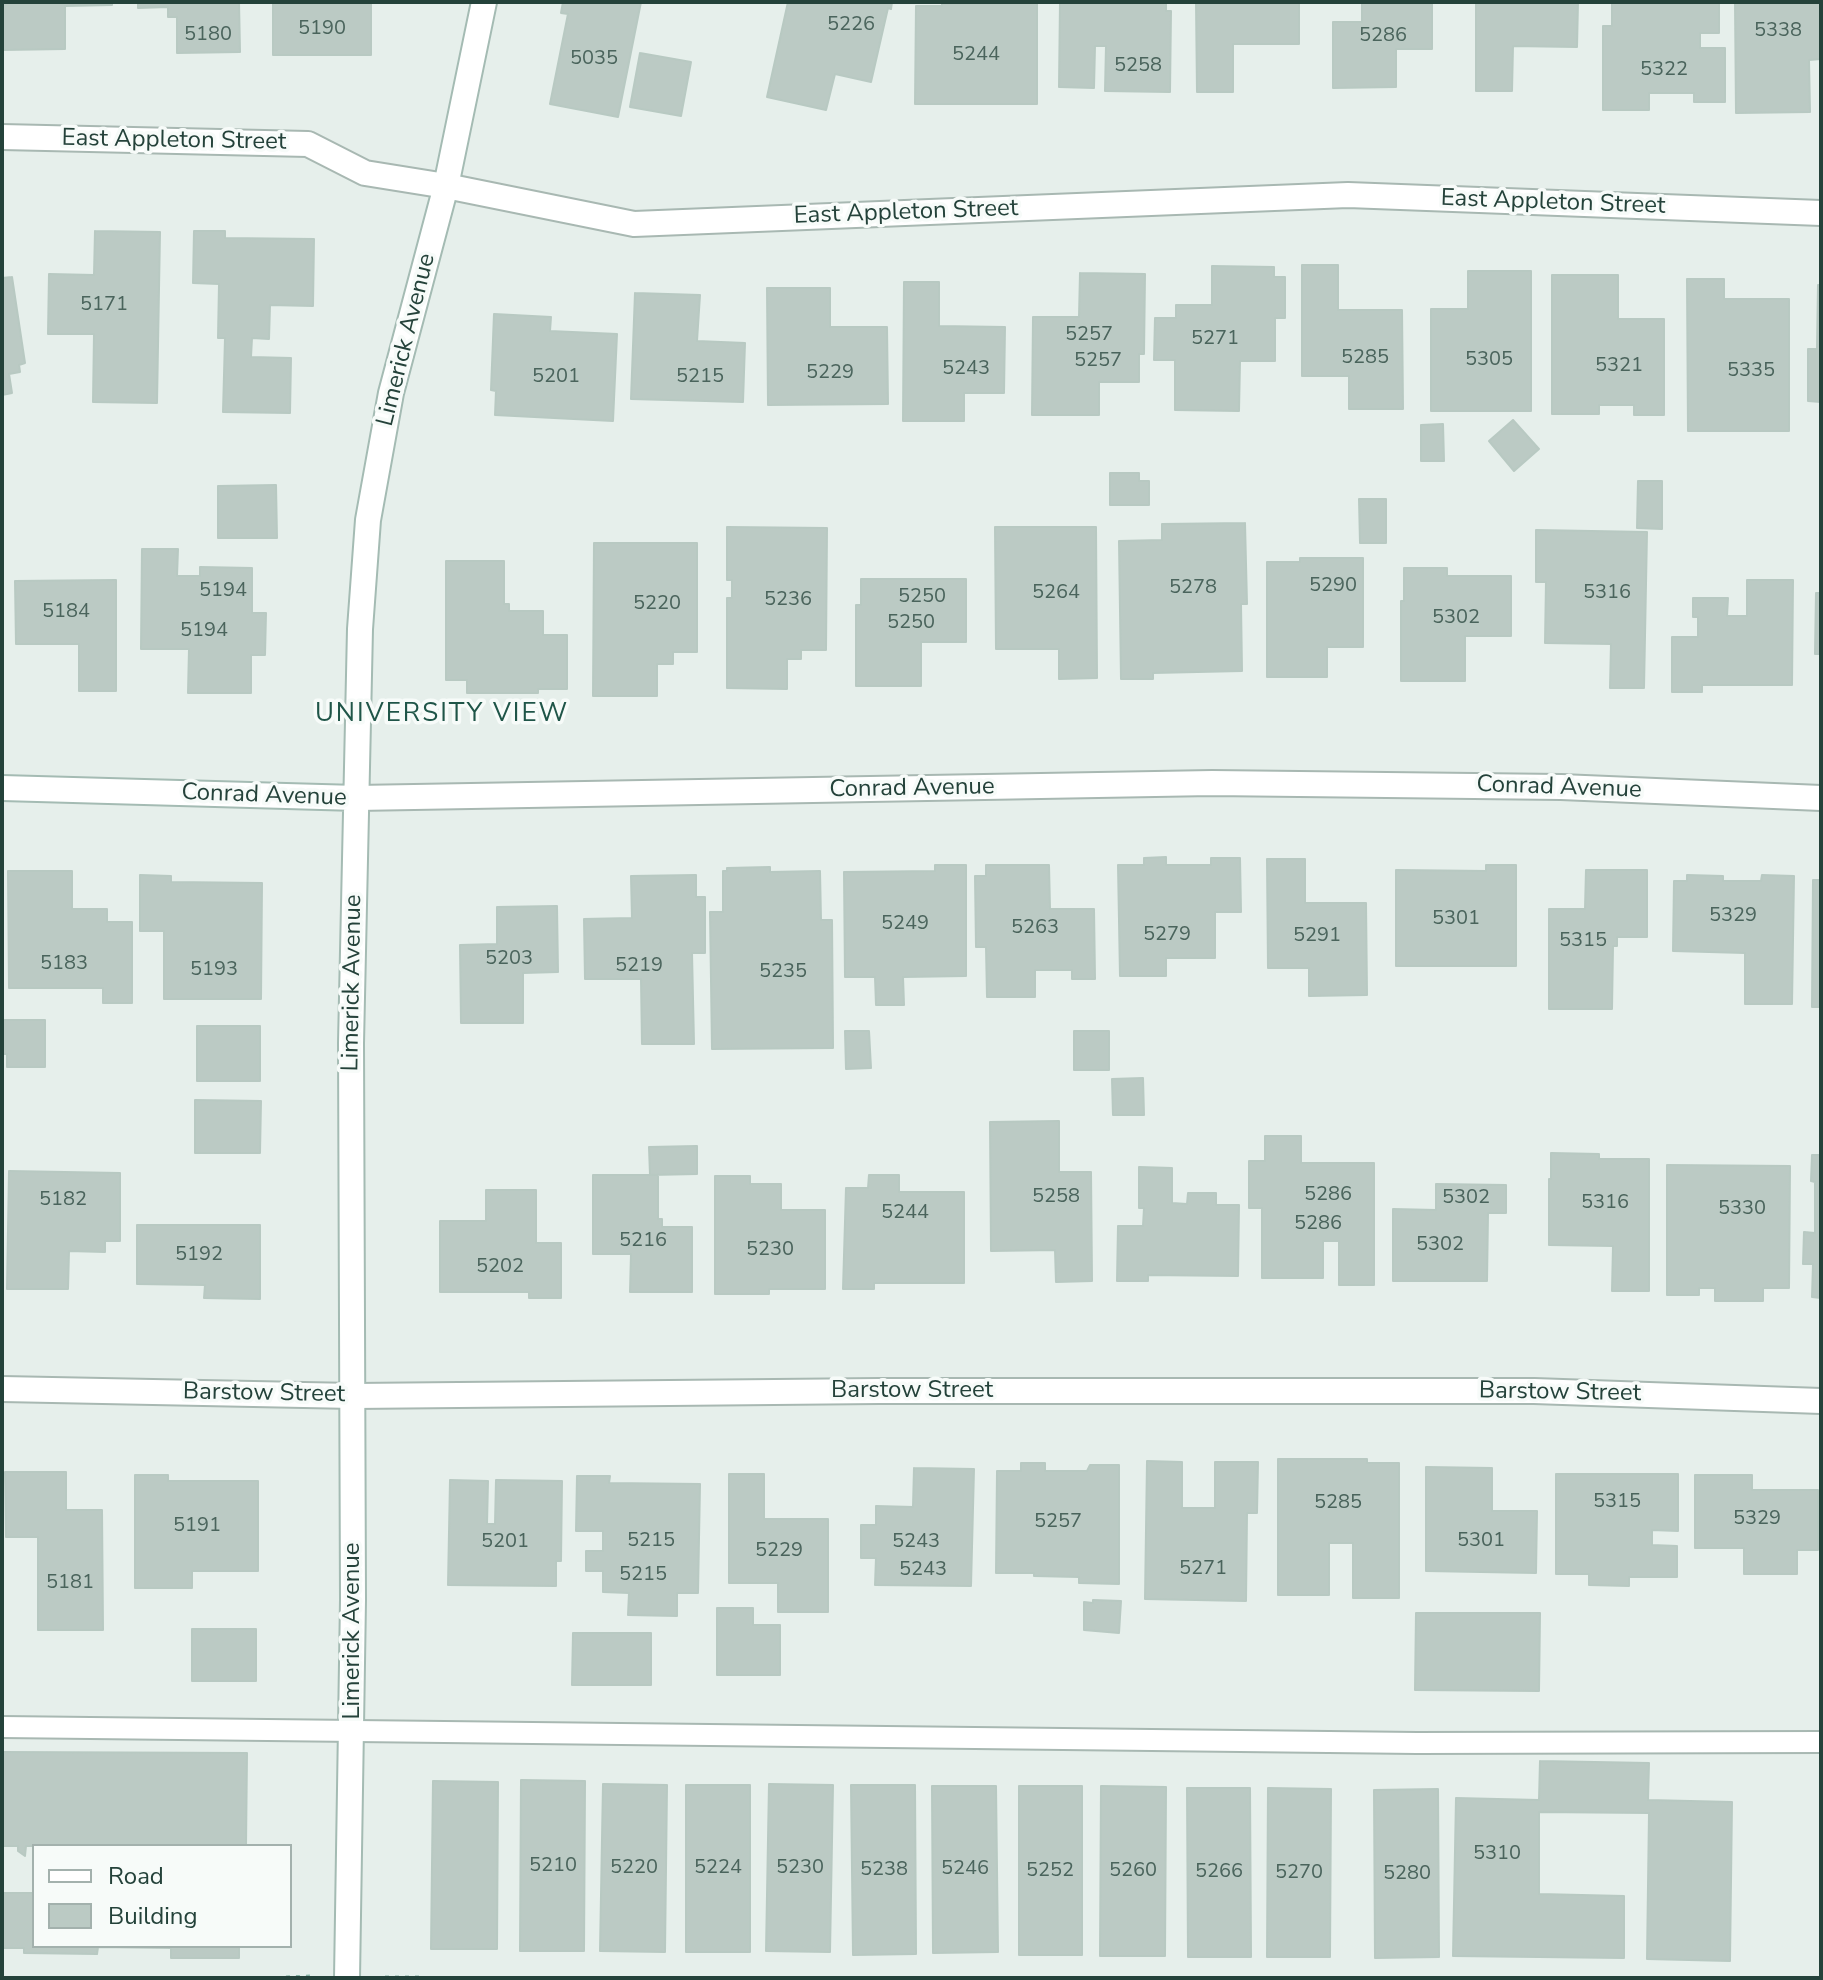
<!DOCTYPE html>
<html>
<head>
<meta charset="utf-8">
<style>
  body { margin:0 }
  #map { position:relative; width:1823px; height:1980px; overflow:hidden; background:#e6efeb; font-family:"Nunito Sans",sans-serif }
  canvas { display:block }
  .frame { position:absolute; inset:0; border:4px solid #24423a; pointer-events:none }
  .legend { position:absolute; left:32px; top:1844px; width:260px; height:104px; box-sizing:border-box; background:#f7fbf9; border:2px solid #a3b1ad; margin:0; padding:10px 14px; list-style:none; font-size:24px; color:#24423a }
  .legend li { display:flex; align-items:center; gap:16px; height:40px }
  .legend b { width:40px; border:2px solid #a3b1ad }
</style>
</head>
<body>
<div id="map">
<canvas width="1823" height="1980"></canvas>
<div class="frame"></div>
<ul class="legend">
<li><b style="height:10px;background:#fff"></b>Road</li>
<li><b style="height:22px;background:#bbcac4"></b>Building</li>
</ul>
</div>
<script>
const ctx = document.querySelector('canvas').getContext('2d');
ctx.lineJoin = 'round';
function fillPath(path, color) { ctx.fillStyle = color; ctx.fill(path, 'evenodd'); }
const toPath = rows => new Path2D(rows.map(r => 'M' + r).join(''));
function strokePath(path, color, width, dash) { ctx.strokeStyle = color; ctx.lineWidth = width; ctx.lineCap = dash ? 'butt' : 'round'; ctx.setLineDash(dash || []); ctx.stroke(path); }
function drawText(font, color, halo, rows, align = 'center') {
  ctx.font = font + ' "Nunito Sans",sans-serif'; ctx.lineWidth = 7; ctx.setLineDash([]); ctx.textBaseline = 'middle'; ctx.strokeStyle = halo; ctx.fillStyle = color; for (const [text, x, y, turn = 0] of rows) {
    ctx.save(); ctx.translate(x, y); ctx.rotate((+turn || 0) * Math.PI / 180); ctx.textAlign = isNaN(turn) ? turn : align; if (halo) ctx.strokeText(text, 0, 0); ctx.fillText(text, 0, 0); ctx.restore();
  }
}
const building = toPath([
  [2,2,112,2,112,5,65,6,65,49,2,50,2,2],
  [138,2,239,2,240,52,177,53,177,17,168,17,168,7,138,8,138,2],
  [273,2,371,2,371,55,273,55,273,2],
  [563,2,641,2,618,117,550,104,568,14,561,13,563,2],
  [788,2,892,2,891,9,888,8,871,82,835,74,826,110,767,97,788,2],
  [942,2,1037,2,1037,104,915,104,916,6,942,6,942,2],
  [1060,2,1166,2,1166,11,1171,11,1170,92,1105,91,1106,46,1095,46,1094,88,1059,87,1060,2],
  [1196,2,1299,2,1299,44,1233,44,1233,92,1197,92,1196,2],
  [1362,2,1432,2,1432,49,1396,49,1396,87,1333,88,1333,22,1362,22,1362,2],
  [1476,2,1578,2,1577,47,1513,46,1512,91,1476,91,1476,2],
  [1612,2,1719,2,1719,33,1700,33,1700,48,1725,48,1725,102,1694,102,1694,93,1649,93,1649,110,1603,110,1603,26,1612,26,1612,2],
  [1735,2,1821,2,1821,59,1809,60,1810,112,1736,113,1735,2],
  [640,53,691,62,681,116,630,107,640,53],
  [95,231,160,232,157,403,93,402,94,334,48,334,49,274,94,275,95,231],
  [194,231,225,231,225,238,314,239,313,306,270,305,269,339,252,338,251,357,291,358,290,413,223,412,225,338,218,338,219,284,193,283,194,231],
  [1302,265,1338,265,1338,310,1402,310,1403,409,1349,409,1349,376,1302,376,1302,265],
  [1212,266,1274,267,1274,277,1285,277,1285,318,1275,318,1275,361,1240,361,1239,411,1175,410,1175,360,1154,360,1155,318,1176,318,1176,305,1212,305,1212,266],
  [1468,271,1531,271,1531,411,1431,411,1431,309,1468,309,1468,271],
  [1080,273,1145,274,1144,354,1139,354,1139,382,1099,382,1099,415,1032,415,1033,317,1079,317,1080,273],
  [1552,275,1618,275,1618,319,1664,319,1664,415,1634,415,1634,405,1599,405,1599,414,1552,414,1552,275],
  [12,277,25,363,19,365,20,372,9,374,12,393,2,395,2,278,12,277],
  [1687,279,1724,279,1724,299,1789,299,1789,431,1688,431,1687,279],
  [904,282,939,282,939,326,1005,327,1004,393,964,393,964,421,903,421,904,282],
  [1818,285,1821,285,1821,402,1808,401,1808,349,1817,349,1818,285],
  [767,288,830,288,830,327,887,327,888,404,768,405,767,288],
  [635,293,700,295,697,341,745,343,743,402,631,399,635,293],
  [494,314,551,317,550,331,617,334,613,421,495,415,496,391,491,390,494,314],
  [1513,420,1539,449,1514,471,1489,441,1513,420],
  [1443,424,1444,461,1421,461,1421,425,1443,424],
  [1110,473,1139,473,1139,481,1149,481,1149,505,1110,505,1110,473],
  [1638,481,1662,481,1662,529,1637,528,1638,481],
  [276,485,277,538,218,538,218,486,276,485],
  [1359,499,1386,499,1386,543,1360,543,1359,499],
  [1245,523,1247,604,1241,604,1242,671,1153,673,1153,679,1121,679,1119,541,1162,540,1162,524,1245,523],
  [727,527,827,528,826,650,801,650,801,659,787,659,787,689,727,688,727,598,732,598,732,580,727,580,727,527],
  [995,527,1096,527,1097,678,1059,679,1059,649,996,649,995,527],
  [1536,530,1647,532,1644,688,1610,688,1611,644,1545,643,1546,582,1536,582,1536,530],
  [594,543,697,543,697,652,673,652,673,664,657,664,657,696,593,696,594,543],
  [142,549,178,549,177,576,200,576,200,567,252,568,252,613,266,613,265,655,251,655,251,693,188,693,189,649,141,649,142,549],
  [1300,558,1363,558,1363,647,1327,647,1327,677,1267,677,1267,562,1300,562,1300,558],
  [446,561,504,561,504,604,509,604,509,611,543,611,543,635,567,635,567,689,538,689,538,693,467,693,467,680,446,680,446,561],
  [1404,568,1447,568,1447,576,1511,576,1511,636,1465,636,1465,681,1401,681,1401,601,1404,601,1404,568],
  [861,579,966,579,966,642,921,642,921,686,856,686,856,605,861,605,861,579],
  [116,580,116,691,79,691,79,644,16,644,15,581,116,580],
  [1747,580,1793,580,1792,685,1702,685,1702,692,1672,692,1672,637,1698,637,1698,617,1693,617,1693,598,1728,598,1727,616,1747,616,1747,580],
  [1816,593,1821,593,1821,654,1815,654,1816,593],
  [1166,857,1166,865,1211,865,1211,858,1240,858,1241,912,1215,912,1215,958,1166,958,1166,976,1120,976,1118,865,1144,865,1144,858,1166,857],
  [1267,859,1305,859,1305,903,1366,903,1367,995,1309,996,1309,968,1268,968,1267,859],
  [935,865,966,865,966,976,903,977,904,1005,876,1005,875,977,845,977,844,872,935,871,935,865],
  [986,865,1049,865,1050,909,1094,909,1095,979,1072,979,1072,970,1035,970,1035,997,987,997,986,947,976,947,975,876,986,876,986,865],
  [1486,865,1516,865,1516,966,1396,966,1396,870,1486,871,1486,865],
  [770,867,770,872,820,871,821,920,832,920,833,1048,712,1049,710,912,723,912,723,871,727,871,727,868,770,867],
  [1586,870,1647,870,1647,937,1617,937,1617,946,1613,946,1612,1009,1549,1009,1549,909,1585,909,1586,870],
  [8,871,72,871,72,909,107,909,107,922,132,922,132,1003,103,1003,103,988,9,988,8,871],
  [140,875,171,876,171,882,262,883,261,999,164,999,164,931,140,931,140,875],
  [696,875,696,897,705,897,705,953,692,953,694,1044,642,1044,641,979,585,979,584,919,632,918,631,876,696,875],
  [1687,875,1723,876,1723,881,1761,881,1762,875,1794,876,1792,1004,1745,1004,1745,953,1673,951,1674,881,1687,881,1687,875],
  [1813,880,1821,880,1821,1007,1812,1007,1813,880],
  [557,906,558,972,523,973,523,1023,461,1023,460,945,497,944,497,907,557,906],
  [2,1020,45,1020,45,1067,7,1067,7,1054,2,1054,2,1020],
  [197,1026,260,1026,260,1081,197,1081,197,1026],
  [845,1031,869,1031,871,1068,846,1069,845,1031],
  [1074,1031,1109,1031,1109,1070,1074,1070,1074,1031],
  [1143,1078,1144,1115,1113,1115,1112,1079,1143,1078],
  [195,1100,261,1101,260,1153,195,1153,195,1100],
  [1059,1121,1059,1172,1091,1172,1092,1281,1056,1282,1055,1250,991,1251,990,1122,1059,1121],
  [1265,1136,1301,1136,1301,1163,1374,1163,1374,1285,1339,1285,1339,1241,1323,1241,1323,1278,1262,1278,1262,1208,1249,1208,1249,1161,1265,1161,1265,1136],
  [697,1146,697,1174,650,1175,649,1147,697,1146],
  [1551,1153,1599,1154,1599,1159,1649,1159,1649,1291,1612,1291,1613,1246,1549,1245,1549,1179,1551,1179,1551,1153],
  [1812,1155,1821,1155,1821,1298,1812,1297,1813,1264,1803,1264,1804,1232,1815,1233,1815,1182,1811,1181,1812,1155],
  [1667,1165,1790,1166,1789,1288,1763,1288,1763,1301,1715,1301,1715,1288,1699,1288,1699,1295,1667,1295,1667,1165],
  [1139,1167,1172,1168,1172,1203,1187,1204,1188,1193,1216,1193,1216,1205,1239,1205,1238,1276,1148,1275,1148,1281,1117,1281,1118,1226,1143,1226,1144,1208,1139,1208,1139,1167],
  [9,1171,120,1173,120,1241,105,1241,105,1252,69,1251,68,1289,7,1289,9,1171],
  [593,1175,658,1175,658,1219,662,1219,662,1227,692,1227,692,1292,630,1292,631,1254,593,1254,593,1175],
  [869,1175,899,1175,899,1192,964,1192,964,1283,874,1283,874,1289,843,1289,846,1188,868,1188,869,1175],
  [715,1176,750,1176,750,1184,781,1184,781,1210,825,1210,825,1289,769,1289,769,1294,715,1294,715,1176],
  [1436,1184,1506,1185,1506,1213,1488,1213,1487,1281,1393,1281,1393,1209,1436,1210,1436,1184],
  [486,1190,536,1190,536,1243,561,1243,561,1298,529,1298,529,1292,440,1292,440,1221,486,1221,486,1190],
  [137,1225,260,1225,260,1299,204,1298,205,1285,137,1284,137,1225],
  [1278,1459,1367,1459,1367,1463,1399,1463,1399,1598,1353,1598,1353,1543,1329,1543,1329,1595,1278,1595,1278,1459],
  [1147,1461,1182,1462,1182,1508,1215,1508,1215,1462,1258,1462,1257,1513,1247,1513,1246,1601,1145,1599,1147,1461],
  [1021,1463,1045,1463,1045,1471,1087,1471,1090,1465,1119,1465,1119,1584,1079,1583,1079,1577,1034,1576,1034,1573,996,1573,997,1471,1021,1471,1021,1463],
  [1426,1467,1492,1468,1492,1511,1537,1511,1536,1573,1426,1571,1426,1467],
  [914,1468,974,1469,971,1586,875,1585,876,1558,861,1558,861,1525,876,1525,876,1506,913,1507,914,1468],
  [5,1472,66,1472,66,1510,102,1510,103,1630,38,1630,38,1537,6,1537,5,1472],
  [729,1474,764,1474,764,1519,828,1519,828,1612,778,1612,778,1583,729,1583,729,1474],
  [1556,1474,1678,1474,1678,1531,1652,1530,1652,1545,1677,1546,1677,1577,1629,1577,1629,1586,1589,1585,1589,1574,1556,1574,1556,1474],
  [135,1475,168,1475,168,1481,258,1481,258,1571,192,1571,192,1588,135,1588,135,1475],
  [1695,1475,1752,1475,1752,1490,1818,1490,1818,1550,1797,1550,1797,1574,1744,1574,1744,1548,1695,1548,1695,1475],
  [577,1476,610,1476,609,1483,700,1484,698,1593,677,1593,677,1616,628,1615,629,1593,603,1592,603,1571,586,1571,586,1551,603,1551,603,1531,576,1531,577,1476],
  [450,1480,488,1481,487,1524,495,1524,496,1480,562,1481,561,1561,556,1561,556,1586,448,1585,450,1480],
  [1093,1600,1121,1601,1119,1633,1084,1630,1084,1602,1093,1603,1093,1600],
  [717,1608,753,1608,753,1625,780,1625,780,1675,717,1675,717,1608],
  [1416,1613,1540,1613,1539,1691,1415,1690,1416,1613],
  [192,1629,256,1629,256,1681,192,1681,192,1629],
  [573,1633,651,1633,651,1685,572,1685,573,1633],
  [2,1752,247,1753,246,1846,26,1846,25,1856,18,1851,18,1846,2,1846,2,1752],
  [1540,1761,1649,1763,1648,1800,1732,1802,1730,1961,1647,1959,1649,1813,1539,1812,1539,1894,1624,1896,1624,1958,1453,1956,1456,1798,1539,1800,1540,1761],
  [521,1780,585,1781,584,1951,520,1951,521,1780],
  [433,1781,498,1782,497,1949,431,1949,433,1781],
  [603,1784,667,1785,665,1952,600,1951,603,1784],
  [769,1784,833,1785,830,1952,766,1951,769,1784],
  [686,1785,750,1785,750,1952,686,1952,686,1785],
  [851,1785,915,1785,916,1954,853,1955,851,1785],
  [932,1786,996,1786,998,1952,933,1953,932,1786],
  [1019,1786,1082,1786,1082,1955,1019,1955,1019,1786],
  [1101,1786,1166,1787,1165,1956,1100,1956,1101,1786],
  [1187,1788,1250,1788,1251,1957,1188,1957,1187,1788],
  [1268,1788,1331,1789,1330,1957,1267,1957,1268,1788],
  [1438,1789,1439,1957,1375,1958,1374,1790,1438,1789],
  [2,1893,34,1893,34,1946,239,1946,239,1958,171,1958,171,1948,98,1947,97,1954,24,1953,24,1948,2,1948,2,1893]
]);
const path = toPath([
  [286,1978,311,1977],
  [385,1978,420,1978]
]);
const lane = toPath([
  [2,1727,1417,1743,1821,1742]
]);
const street = toPath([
  [2,137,308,144,365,173,446,186,634,224,1348,195,1821,213],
  [357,798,1212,783,1561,787,1821,798],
  [2,1389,354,1396,879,1391,1534,1391,1821,1401]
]);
const secondary = toPath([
  [2,788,357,798],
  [347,1978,353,1600,351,1043,360,629,368,520,391,393,446,186,484,2]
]);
const numberNames = [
  ["5226",851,25],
  ["5190",322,29],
  ["5338",1778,31],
  ["5180",208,35],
  ["5286",1383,36],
  ["5244",976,55],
  ["5035",594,59],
  ["5258",1138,66],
  ["5322",1664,70],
  ["5171",104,305],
  ["5257",1089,335],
  ["5271",1215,339],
  ["5285",1365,358],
  ["5305",1489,360],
  ["5257",1098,361],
  ["5321",1619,366],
  ["5243",966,369],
  ["5335",1751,371],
  ["5229",830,373],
  ["5201",556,377],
  ["5215",700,377],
  ["5290",1333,586],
  ["5278",1193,588],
  ["5194",223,591],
  ["5264",1056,593],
  ["5316",1607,593],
  ["5250",922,597],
  ["5236",788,600],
  ["5220",657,604],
  ["5184",66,612],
  ["5302",1456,618],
  ["5250",911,623],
  ["5194",204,631],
  ["5329",1733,916],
  ["5301",1456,919],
  ["5249",905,924],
  ["5263",1035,928],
  ["5279",1167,935],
  ["5291",1317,936],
  ["5315",1583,941],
  ["5203",509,959],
  ["5183",64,964],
  ["5219",639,966],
  ["5193",214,970],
  ["5235",783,972],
  ["5286",1328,1195],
  ["5258",1056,1197],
  ["5302",1466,1198],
  ["5182",63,1200],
  ["5316",1605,1203],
  ["5330",1742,1209],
  ["5244",905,1213],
  ["5286",1318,1224],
  ["5216",643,1241],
  ["5302",1440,1245],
  ["5230",770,1250],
  ["5192",199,1255],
  ["5202",500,1267],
  ["5315",1617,1502],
  ["5285",1338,1503],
  ["5329",1757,1519],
  ["5257",1058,1522],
  ["5191",197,1526],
  ["5215",651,1541],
  ["5301",1481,1541],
  ["5201",505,1542],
  ["5243",916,1542],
  ["5229",779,1551],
  ["5271",1203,1569],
  ["5243",923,1570],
  ["5215",643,1575],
  ["5181",70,1583],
  ["5310",1497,1854],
  ["5210",553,1866],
  ["5220",634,1868],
  ["5224",718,1868],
  ["5230",800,1868],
  ["5246",965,1869],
  ["5238",884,1870],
  ["5252",1050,1871],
  ["5260",1133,1871],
  ["5266",1219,1872],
  ["5270",1299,1873],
  ["5280",1407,1874]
];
const streetNames = [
  ["East Appleton Street",174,141,1],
  ["East Appleton Street",1553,203,2],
  ["East Appleton Street",906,213,-2],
  ["Limerick Avenue",407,340,-76],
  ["Conrad Avenue",1559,788,2],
  ["Conrad Avenue",912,789,-1],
  ["Conrad Avenue",264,796,2],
  ["Limerick Avenue",353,983,-89],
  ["Barstow Street",912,1391],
  ["Barstow Street",1560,1393,1],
  ["Barstow Street",264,1394,1],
  ["Limerick Avenue",353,1631,-90]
];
const neighbourhoodNames = [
  ["UNIVERSITY VIEW",442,715]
];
fillPath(building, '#bbcac4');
strokePath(building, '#b8c9c2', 2);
strokePath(lane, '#a8b8b2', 24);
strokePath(street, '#a8b8b2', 28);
strokePath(secondary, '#a4bbb3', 28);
strokePath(path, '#86b3a5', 5, [4, 6]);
strokePath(lane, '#fff', 20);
strokePath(street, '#fff', 24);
strokePath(secondary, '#fff', 24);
drawText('20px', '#4a645c', null, numberNames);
drawText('24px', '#24423a', '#f7fbf9', streetNames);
ctx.letterSpacing = '2px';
drawText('26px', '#1f5548', '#f7fbf9', neighbourhoodNames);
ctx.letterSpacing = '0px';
</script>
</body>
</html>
